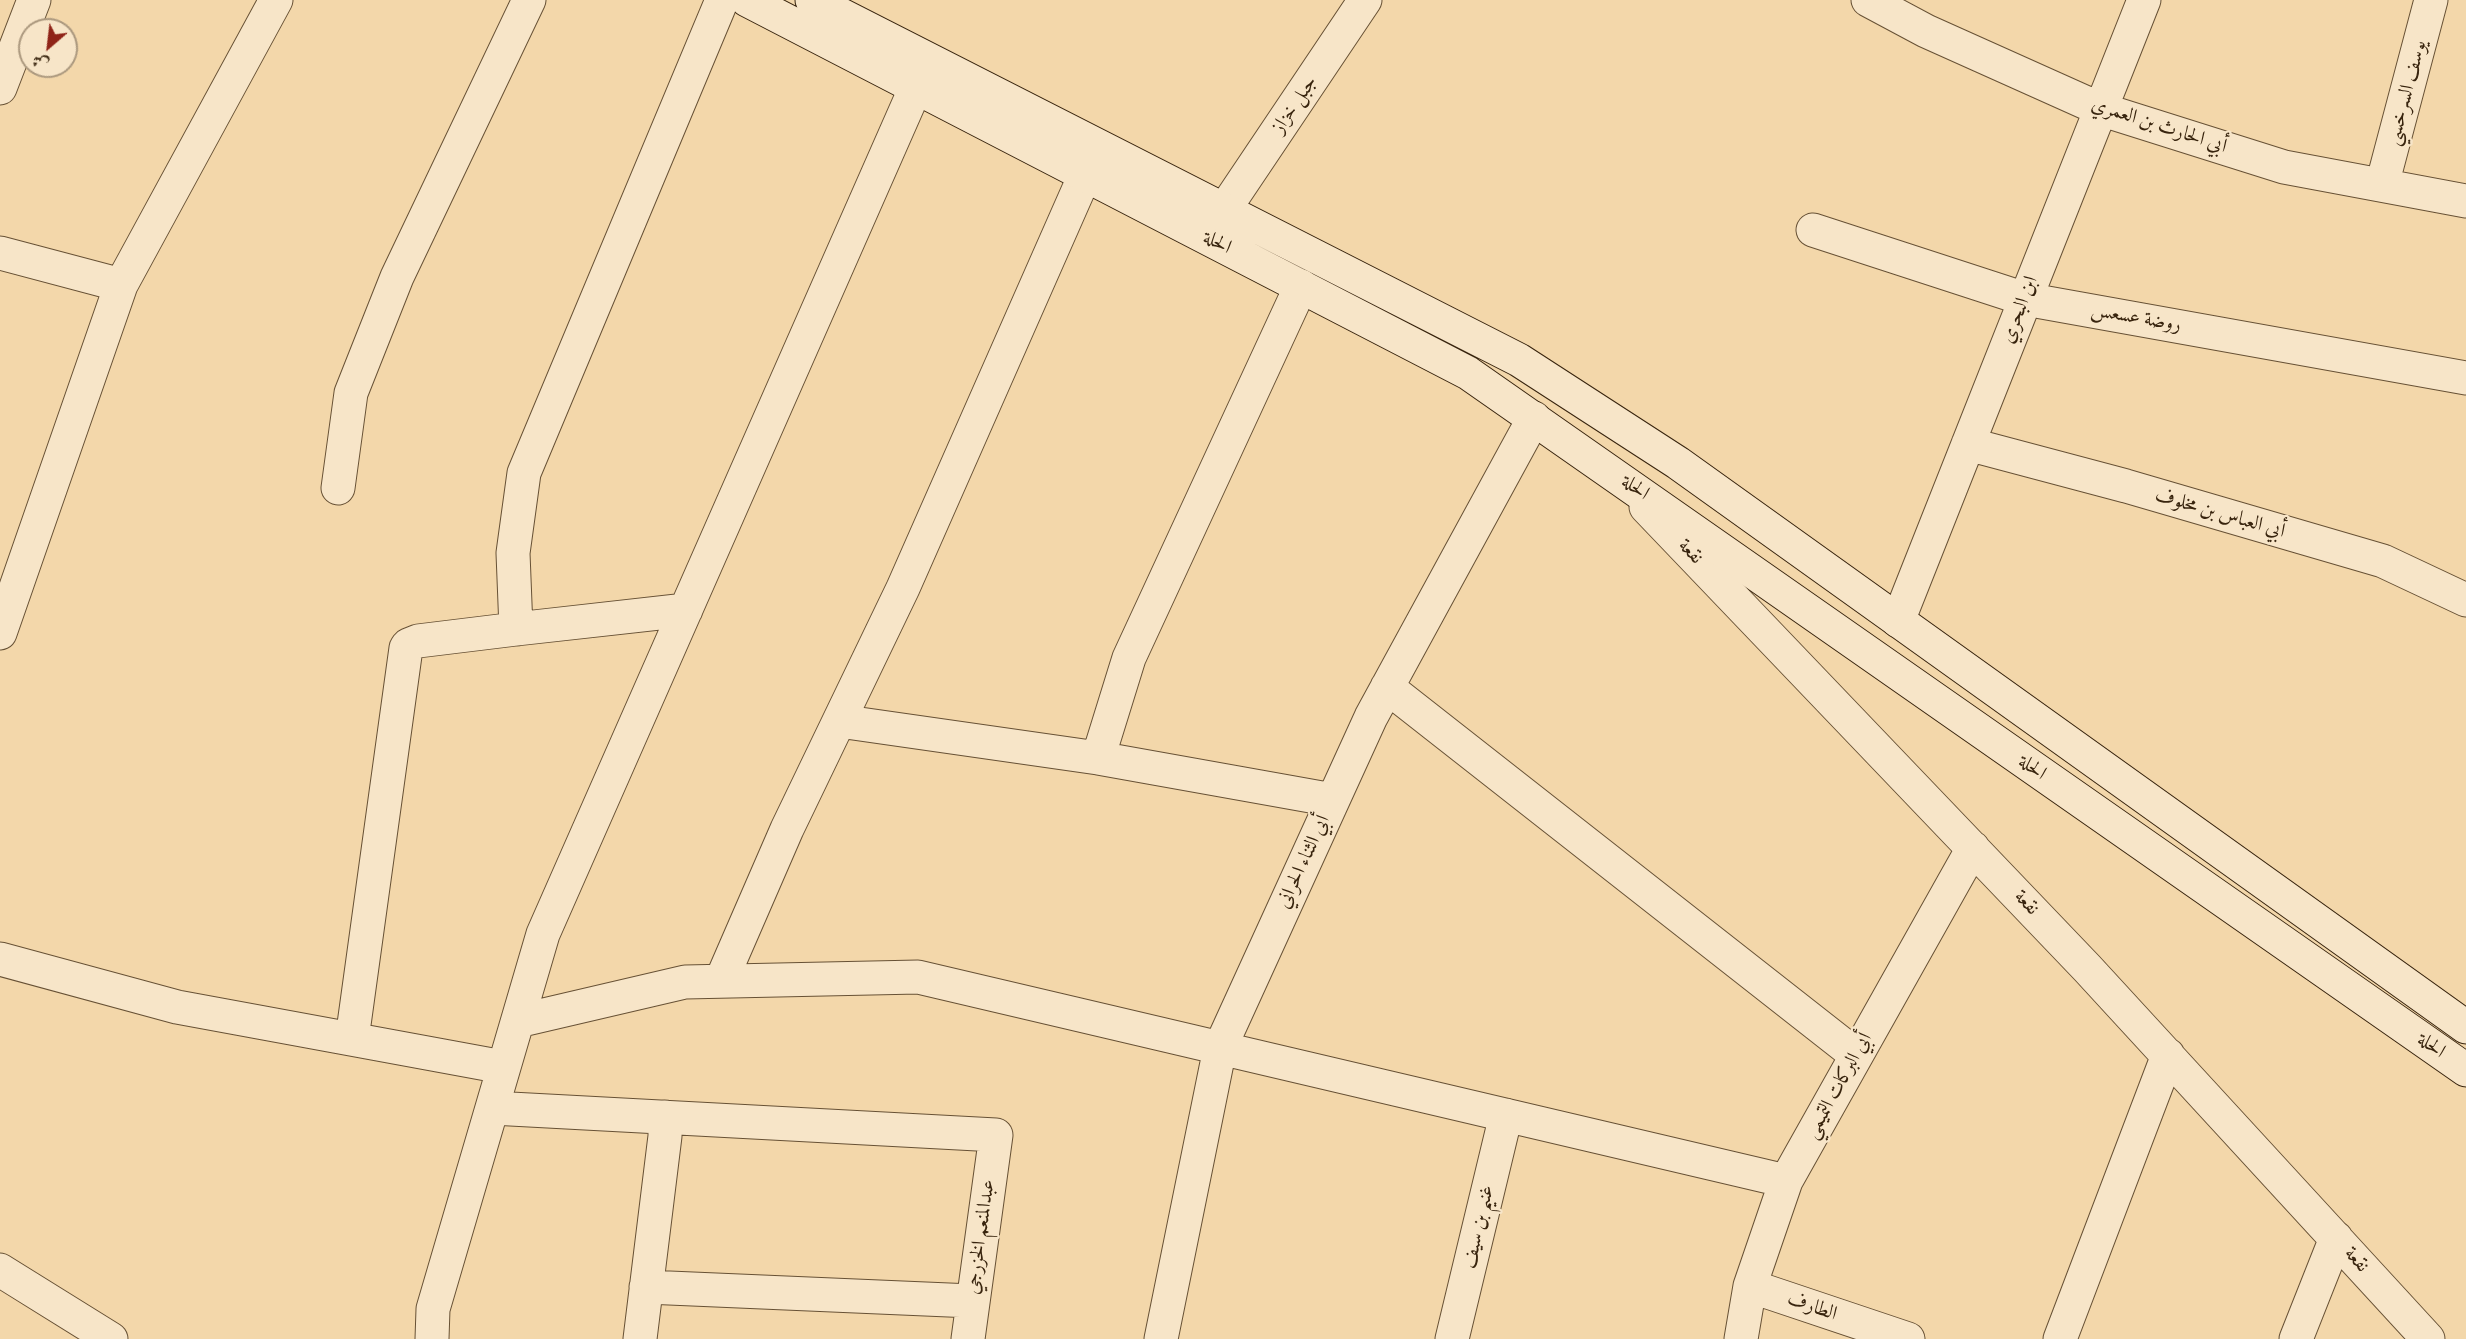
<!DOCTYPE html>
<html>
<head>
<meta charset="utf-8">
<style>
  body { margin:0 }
  #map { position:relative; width:2466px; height:1339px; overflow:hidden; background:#f3d7aa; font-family:"Libre Bodoni",Amiri,serif }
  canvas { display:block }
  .north { position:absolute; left:18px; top:18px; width:60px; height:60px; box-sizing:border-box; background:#f7e5c8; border:2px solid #ab987e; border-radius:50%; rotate:208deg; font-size:16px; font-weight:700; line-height:24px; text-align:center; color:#38240e }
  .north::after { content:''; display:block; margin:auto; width:21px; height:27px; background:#8f2418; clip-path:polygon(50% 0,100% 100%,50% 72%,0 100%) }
</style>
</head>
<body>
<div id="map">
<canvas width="2466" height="1339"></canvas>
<div class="north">ش</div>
</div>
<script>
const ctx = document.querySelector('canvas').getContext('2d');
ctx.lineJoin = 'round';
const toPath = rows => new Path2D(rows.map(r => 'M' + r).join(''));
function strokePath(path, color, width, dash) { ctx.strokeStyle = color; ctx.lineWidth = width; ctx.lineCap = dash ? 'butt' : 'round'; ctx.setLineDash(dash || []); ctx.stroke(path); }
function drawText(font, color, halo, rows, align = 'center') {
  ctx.font = font + ' "Libre Bodoni",Amiri,serif'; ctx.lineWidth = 4.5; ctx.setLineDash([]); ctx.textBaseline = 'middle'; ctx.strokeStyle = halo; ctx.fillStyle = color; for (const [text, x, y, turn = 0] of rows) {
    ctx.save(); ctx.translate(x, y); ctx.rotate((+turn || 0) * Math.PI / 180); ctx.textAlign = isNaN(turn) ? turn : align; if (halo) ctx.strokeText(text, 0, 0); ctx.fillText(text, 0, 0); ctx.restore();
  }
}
const minor = toPath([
  [1868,0,1926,31,2100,109,2284,167,2466,201],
  [0,88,34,0],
  [2382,185,2431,0],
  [1224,210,1365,0],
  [1813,230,2025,299,2466,378],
  [0,253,121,285],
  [1968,444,2126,486,2383,561,2466,600],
  [338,488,351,393,397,277,529,0],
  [1646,507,2087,968,2428,1339],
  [1898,621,2144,0],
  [516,629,513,553,524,473,722,0],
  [0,633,121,285,276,0],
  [1387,687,1856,1055],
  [839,721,1098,758,1333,800],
  [1098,758,1129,658,1301,286],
  [0,959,177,1007,503,1067],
  [721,981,787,829,903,588,1085,175],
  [518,1021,685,982,918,977,1786,1181],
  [352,1039,406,648,408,645,418,641,516,629,686,610],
  [492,1108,996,1135,968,1339],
  [0,1270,111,1339],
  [1750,1286,1908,1339],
  [646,1287,972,1301],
  [432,1339,433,1309,543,934,916,87],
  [640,1339,665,1136,665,1117],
  [1161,1339,1220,1048,1371,717,1534,418],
  [1452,1339,1506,1115],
  [1741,1339,1750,1286,1786,1181,1973,848],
  [2060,1339,2168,1055],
  [2296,1339,2336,1238]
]);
const secondary = toPath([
  [747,0,1468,373,2466,1070],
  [812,0,1519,360,1678,463,2466,1027]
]);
const streetNames = [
  ["يوسف السرخسي",2407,93,-75],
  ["جبل خزاز",1295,105,-56],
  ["أبي الحارث بن العمري",2159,126,18],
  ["الحلة",1217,243,27],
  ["ابن البحري",2020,310,-69],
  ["روضة عسعس",2136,318,10],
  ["الحلة",1635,488,35],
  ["أبي العباس بن مخلوف",2220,514,16],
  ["نقعة",1690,552,46],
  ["الحلة",2032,768,35],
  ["أبي الثناء الحراني",1304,862,-65],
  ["نقعة",2026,903,46],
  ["الحلة",2431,1046,35],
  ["أبي البركات التميمي",1839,1086,-61],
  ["غنيم بن سيف",1479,1227,-77],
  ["عبدالمنعم الخزرجي",981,1237,-82],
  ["نقعة",2356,1260,48],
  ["الطارف",1812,1307,19]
];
strokePath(minor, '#675135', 35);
strokePath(secondary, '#38240e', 35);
strokePath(minor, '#f7e5c8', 33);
strokePath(secondary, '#f7e5c8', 33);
drawText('20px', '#38240e', '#f7e5c8', streetNames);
</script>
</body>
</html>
